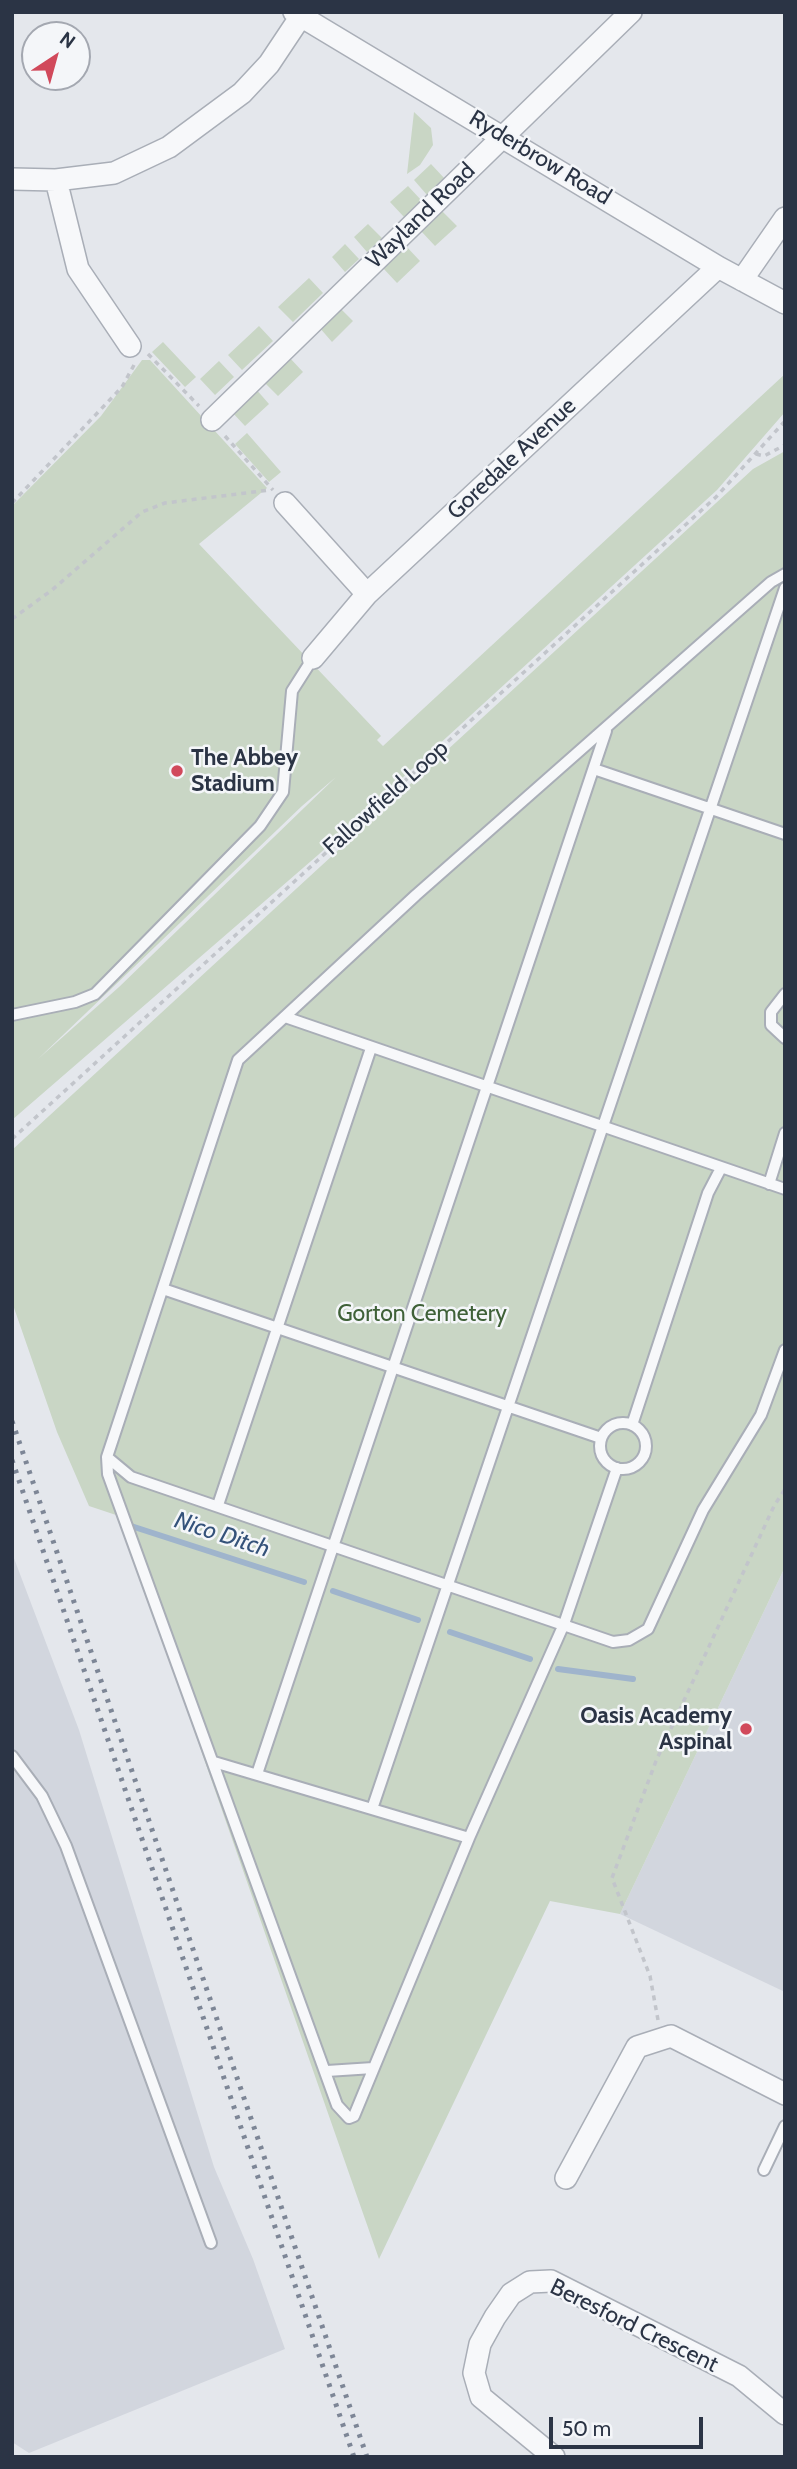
<!DOCTYPE html>
<html>
<head>
<meta charset="utf-8">
<style>
  body { margin:0 }
  #map { position:relative; width:797px; height:2469px; overflow:hidden; background:#e4e7ec; font-family:Cabin,sans-serif }
  canvas { display:block }
  .frame { position:absolute; inset:0; border:14px solid #2b3445; pointer-events:none }
  .north { position:absolute; left:21px; top:21px; width:70px; height:70px; box-sizing:border-box; background:#f4f6f9; border:2px solid #a4a8b1; border-radius:50%; rotate:36deg; font-size:19px; font-weight:700; line-height:28px; text-align:center; color:#2b3445 }
  .north::after { content:''; display:block; margin:auto; width:24px; height:32px; background:#d1495b; clip-path:polygon(50% 0,100% 100%,50% 72%,0 100%) }
  .scale { position:absolute; left:549px; top:2417px; width:154px; height:32px; box-sizing:border-box; border:4px solid #2b3445; border-top:0; padding-left:9px; font-size:21px; line-height:24px; white-space:nowrap; color:#2b3445; -webkit-text-stroke:5px #f4f6f9; paint-order:stroke }
</style>
</head>
<body>
<div id="map">
<canvas width="797" height="2469"></canvas>
<div class="frame"></div>
<div class="north">N</div>
<div class="scale">50 m</div>
</div>
<script>
const ctx = document.querySelector('canvas').getContext('2d');
ctx.lineJoin = 'round';
function fillPath(path, color) { ctx.fillStyle = color; ctx.fill(path, 'evenodd'); }
const toPath = rows => new Path2D(rows.map(r => 'M' + r).join(''));
function strokePath(path, color, width, dash) { ctx.strokeStyle = color; ctx.lineWidth = width; ctx.lineCap = dash ? 'butt' : 'round'; ctx.setLineDash(dash || []); ctx.stroke(path); }
function drawText(font, color, halo, rows, align = 'center') {
  ctx.font = font + ' Cabin,sans-serif'; ctx.lineWidth = 5; ctx.setLineDash([]); ctx.textBaseline = 'middle'; ctx.strokeStyle = halo; ctx.fillStyle = color; for (const [text, x, y, turn = 0] of rows) {
    ctx.save(); ctx.translate(x, y); ctx.rotate((+turn || 0) * Math.PI / 180); ctx.textAlign = isNaN(turn) ? turn : align; if (halo) ctx.strokeText(text, 0, 0); ctx.fillText(text, 0, 0); ctx.restore();
  }
}
const built = toPath([
  [12,1553,79,1730,214,2167,253,2259,285,2349,29,2453,12,2442],
  [785,1567,785,1992,620,1914]
]);
const green = toPath([
  [414,112,431,128,433,145,420,165,407,174],
  [431,164,445,179,427,195,414,180],
  [408,186,422,201,404,217,390,202],
  [442,211,457,226,435,246,421,231],
  [368,224,382,238,367,252,354,237],
  [345,244,359,259,345,272,332,257],
  [405,245,420,261,397,283,382,267],
  [309,278,323,293,293,322,278,307],
  [339,307,353,321,332,342,319,327],
  [259,326,273,341,242,370,228,355],
  [163,342,196,377,185,387,152,352],
  [289,357,303,372,278,396,263,381],
  [142,360,150,360,267,488,199,544,381,736,377,740,383,746,785,374,785,412,717,490,318,855,12,1120,12,506,101,416],
  [336,777,119,987,38,1059,302,806],
  [219,361,234,377,215,395,200,379],
  [255,388,269,404,245,426,231,411],
  [247,433,281,472,269,482,235,444],
  [785,451,785,1567,620,1914,550,1901,379,2259,119,1516,89,1506,57,1432,12,1302,12,1150,753,469]
]);
const stream = toPath([
  [128,1525,304,1582],
  [333,1591,418,1620],
  [450,1632,530,1659],
  [558,1669,633,1679]
]);
const path = toPath([
  [148,354,199,406],
  [225,436,273,490],
  [756,454,764,456,785,445],
  [12,503,122,387,134,365],
  [12,619,52,590,142,512,165,503,270,490],
  [12,1139,716,497,785,421],
  [658,2020,650,1976,612,1878,656,1761,774,1506,785,1489]
]);
const service = toPath([
  [594,769,785,834],
  [785,994,771,1012,771,1025,785,1038],
  [12,1015,75,1002,95,994,260,826,283,792,292,691,313,658],
  [285,1017,785,1189],
  [769,1184,785,1133],
  [163,1289,601,1438],
  '600 1446a23 23 0 1 1 46 0a23 23 0 1 1-46 0Z',
  [632,1425,708,1193,721,1168],
  [107,1457,131,1477,613,1642,629,1640,648,1629,703,1510,761,1415,785,1350],
  [617,1468,564,1624,469,1838,354,2116,349,2118,337,2105,108,1474,107,1457,238,1060,416,895,771,582,785,574],
  [218,1505,371,1048],
  [12,1756,42,1796,66,1846,211,2243],
  [214,1762,469,1838],
  [257,1774,606,731],
  [372,1809,785,588],
  [327,2071,373,2068],
  [764,2170,785,2126]
]);
const minor = toPath([
  [294,12,718,267,785,303],
  [12,179,56,180,114,173,169,147,242,93,269,64,301,16],
  [56,180,78,269,130,346],
  [742,280,785,218],
  [212,420,631,12],
  [285,503,367,594],
  [313,658,367,594,718,267],
  [566,2178,637,2047,671,2036,785,2094],
  [554,2457,481,2397,474,2373,480,2344,495,2317,511,2294,530,2282,551,2281,739,2376,785,2414]
]);
const rail = toPath([
  [12,1421,367,2457],
  [12,1460,354,2457]
]);
const markers = [
  [177,771,7,"#d1495b"],
  [746,1729,7,"#d1495b"]
];
const streetNames = [
  ["Ryderbrow Road",540,158,31],
  ["Wayland Road",421,216,-44],
  ["Goredale Avenue",512,459,-43],
  ["Fallowfield Loop",386,798,-42],
  ["Beresford Crescent",634,2326,26]
];
const poiNames = [
  ["The Abbey",191,758],
  ["Stadium",191,784],
  ["Oasis Academy",732,1716,"right"],
  ["Aspinal",732,1742,"right"]
];
const parkNames = [
  ["Gorton Cemetery",422,1314]
];
const waterNames = [
  ["Nico Ditch",222,1535,18]
];
fillPath(built, '#d2d6de');
fillPath(green, '#c9d6c5');
strokePath(stream, '#9fb4cc', 6);
strokePath(service, '#a9aeb7', 14);
strokePath(minor, '#a9aeb7', 24);
strokePath(path, '#c2c5cb', 3.5, [5, 5]);
strokePath(service, '#f7f8fa', 10);
strokePath(minor, '#f7f8fa', 21);
strokePath(rail, '#7d8696', 5, [3.5, 7]);
for (const [x, y, r, color] of markers) { const dot = new Path2D(); dot.arc(x, y, r, 0, 2 * Math.PI); ctx.fillStyle = color; ctx.fill(dot); strokePath(dot, '#f4f6f9', 2.5); }
drawText('23px', '#2b3445', '#f4f6f9', streetNames);
drawText('bold 23px', '#2b3445', '#f4f6f9', poiNames, 'left');
drawText('23px', '#3f6138', '#f4f6f9', parkNames);
drawText('italic 24px', '#34527a', '#f4f6f9', waterNames);
</script>
</body>
</html>
